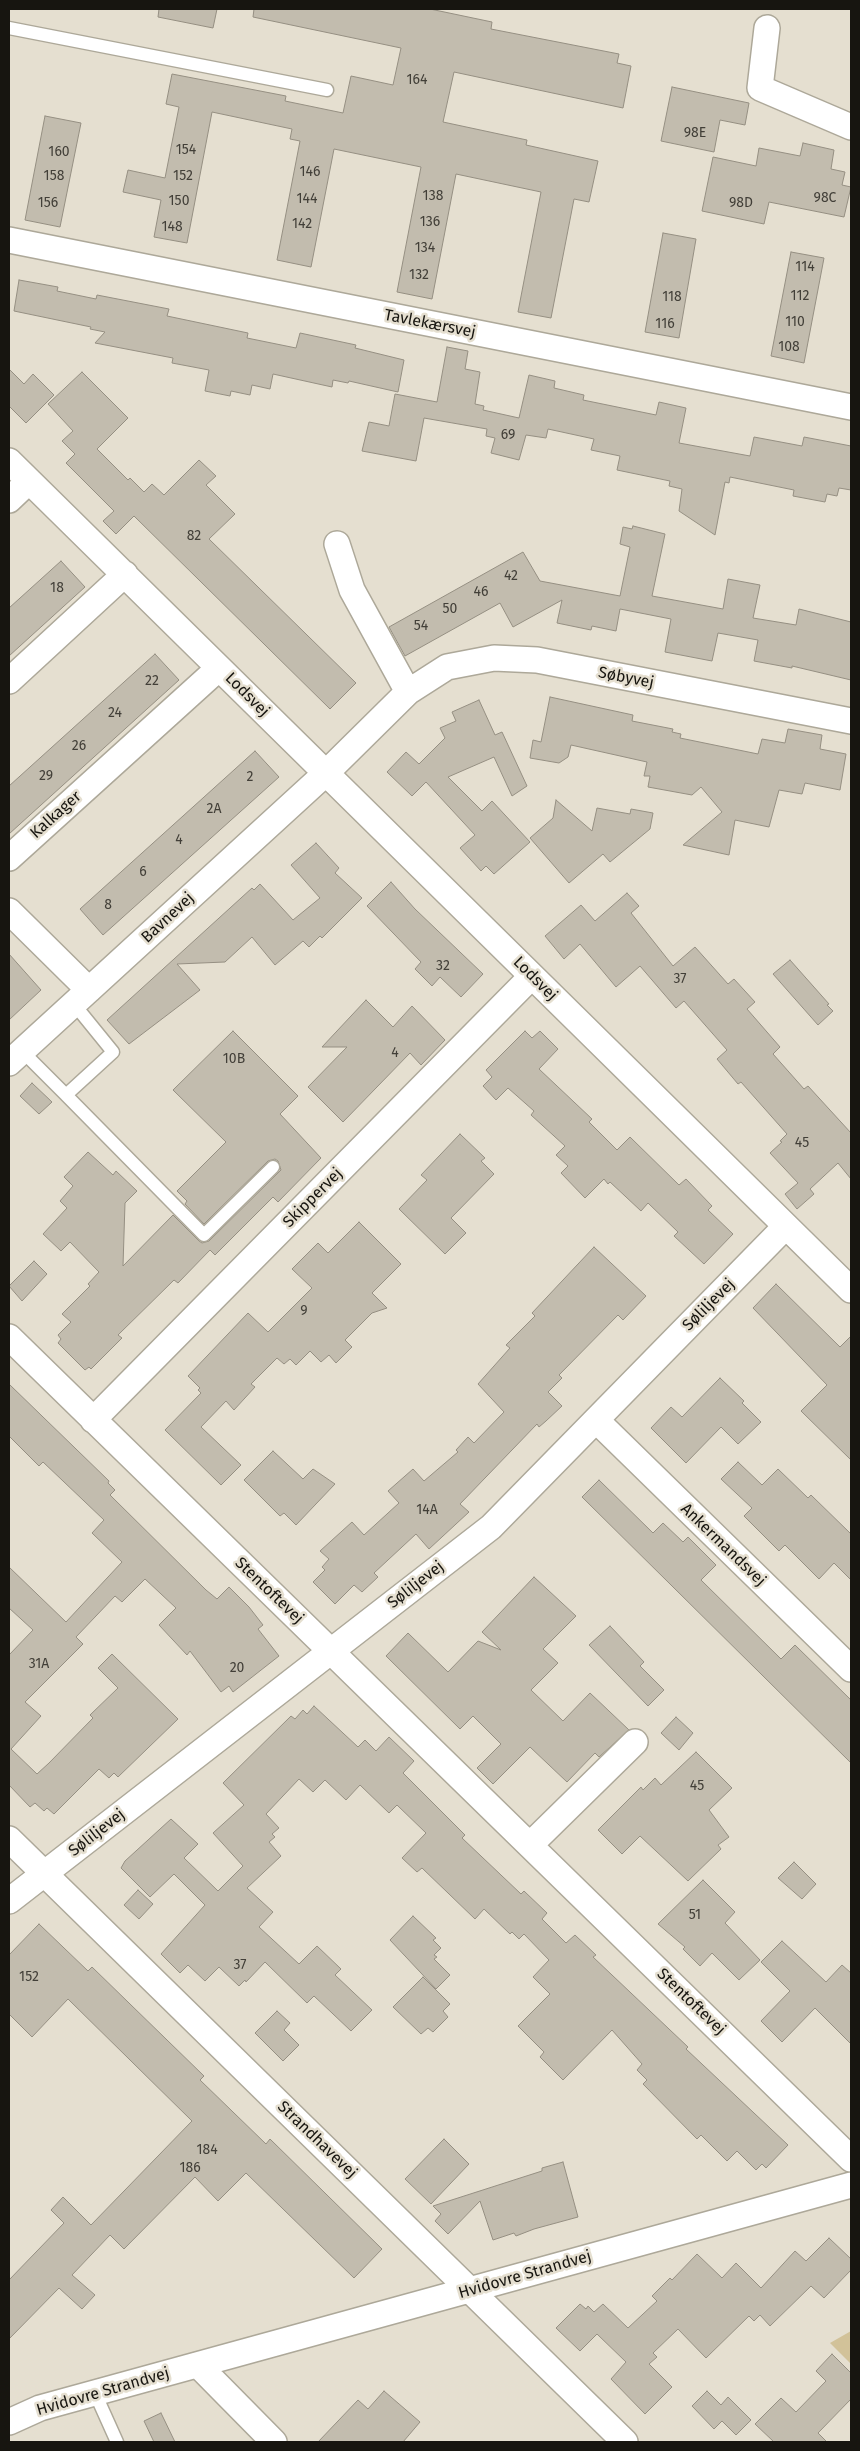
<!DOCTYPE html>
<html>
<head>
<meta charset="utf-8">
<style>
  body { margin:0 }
  #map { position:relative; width:860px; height:2451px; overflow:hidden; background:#e5dfd0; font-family:"Fira Sans",sans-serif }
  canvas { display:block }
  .frame { position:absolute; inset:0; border:10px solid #171510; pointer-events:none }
</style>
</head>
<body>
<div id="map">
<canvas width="860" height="2451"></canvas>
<div class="frame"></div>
</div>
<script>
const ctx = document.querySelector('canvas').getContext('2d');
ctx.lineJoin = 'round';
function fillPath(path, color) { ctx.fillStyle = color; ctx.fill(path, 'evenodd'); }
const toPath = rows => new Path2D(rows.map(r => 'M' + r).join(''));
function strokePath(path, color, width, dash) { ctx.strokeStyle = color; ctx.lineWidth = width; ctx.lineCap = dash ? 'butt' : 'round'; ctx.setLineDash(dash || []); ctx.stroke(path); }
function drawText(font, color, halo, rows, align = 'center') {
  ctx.font = font + ' "Fira Sans",sans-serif'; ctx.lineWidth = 5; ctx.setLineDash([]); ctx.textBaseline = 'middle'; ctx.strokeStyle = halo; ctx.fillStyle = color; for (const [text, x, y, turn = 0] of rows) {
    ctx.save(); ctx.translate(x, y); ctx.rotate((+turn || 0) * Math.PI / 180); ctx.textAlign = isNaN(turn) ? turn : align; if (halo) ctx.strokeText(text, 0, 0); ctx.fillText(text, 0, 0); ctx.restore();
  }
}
const green = toPath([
  [851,2331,851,2364,830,2343]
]);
const building = toPath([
  [159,9,217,9,213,28,158,17,159,9],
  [254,9,430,9,492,22,491,29,619,54,617,63,631,66,623,108,454,72,443,122,527,140,526,145,598,161,589,202,574,199,551,318,518,312,541,192,456,174,432,299,397,292,421,167,334,149,311,267,277,260,300,141,290,139,292,129,212,112,187,243,154,237,161,200,123,192,128,170,165,178,179,107,166,104,172,74,286,96,285,101,343,113,351,76,393,85,401,48,253,17,254,9],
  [672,87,749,103,745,125,720,120,714,152,661,141,672,87],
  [45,116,81,123,60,227,25,220,45,116],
  [803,143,834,150,831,169,845,172,842,185,851,187,844,217,769,202,764,224,702,211,713,157,756,166,759,148,800,156,803,143],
  [663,233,696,239,679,338,645,332,663,233],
  [791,252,824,258,804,363,771,356,791,252],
  [19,280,58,287,57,291,96,299,97,295,169,309,167,316,248,333,247,338,296,348,300,333,356,345,355,348,404,360,398,392,349,381,348,383,333,380,332,387,273,374,270,389,252,385,250,395,231,391,230,396,205,391,209,370,172,363,173,358,95,343,105,332,90,329,91,327,14,311,19,280],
  [447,347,468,351,465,369,480,372,475,404,484,406,483,410,519,418,529,375,555,381,554,388,584,395,583,400,656,415,659,402,686,408,679,443,750,456,754,437,802,446,804,437,851,446,851,490,839,488,837,496,827,494,825,502,793,496,794,490,730,477,729,483,725,482,715,535,679,511,682,489,669,486,670,481,617,470,620,456,591,450,594,439,548,429,546,438,526,435,519,460,491,453,495,438,486,436,487,429,424,418,416,461,362,451,369,422,389,426,395,394,437,402,447,347],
  [9,369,24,384,33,374,54,395,26,423,9,406,9,369],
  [82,372,128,418,97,449,128,480,130,478,144,492,152,484,164,495,199,460,216,476,206,485,235,514,209,539,356,683,330,709,134,516,116,534,103,521,114,511,66,463,75,454,62,441,73,431,48,404,82,372],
  [633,526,665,534,652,596,723,609,728,579,760,585,753,618,796,625,799,609,851,622,851,680,792,666,792,668,754,661,758,640,718,633,712,661,665,652,671,619,620,609,616,631,592,626,591,630,557,623,562,600,513,627,500,603,405,656,389,627,523,552,540,581,620,596,630,547,620,544,623,527,632,529,633,526],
  [61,561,85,587,9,656,9,608,61,561],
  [155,654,179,680,9,834,9,786,155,654],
  [550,697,633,715,632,721,673,729,672,732,681,734,680,738,758,754,762,739,785,743,788,729,822,735,820,749,846,754,840,790,805,783,802,794,779,790,769,827,735,820,729,855,683,845,722,812,701,787,692,795,648,787,650,776,644,776,647,762,571,745,568,757,559,763,530,758,533,740,541,742,550,697],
  [479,700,495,735,502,732,527,786,512,796,494,757,448,777,482,811,492,801,530,842,494,874,486,866,481,871,460,848,475,835,426,782,412,796,387,772,406,752,419,764,445,738,440,728,456,721,452,712,479,700],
  [255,751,279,777,103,935,80,909,255,751],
  [556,800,592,831,597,808,630,814,631,809,653,813,650,829,610,862,603,854,569,883,530,838,553,818,556,800],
  [316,843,339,868,335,873,362,898,322,938,320,936,309,947,303,941,275,965,252,937,225,962,177,964,200,990,129,1044,107,1020,252,888,254,890,260,884,293,920,320,898,291,865,316,843],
  [391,882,415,909,483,974,461,997,440,977,432,986,415,969,421,962,367,906,391,882],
  [627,893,639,906,631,913,673,966,695,947,728,984,734,979,755,1002,747,1009,780,1047,773,1054,804,1089,808,1086,851,1133,851,1179,838,1163,810,1189,814,1194,797,1209,785,1194,798,1183,770,1153,782,1142,780,1141,787,1134,741,1082,738,1084,717,1059,727,1050,684,1001,676,1008,640,966,616,987,580,944,564,959,545,936,581,905,595,921,627,893],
  [9,954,41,990,9,1020,9,954],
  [790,960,829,1004,827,1005,833,1011,818,1025,773,974,790,960],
  [366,1000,393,1027,412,1006,445,1040,421,1065,410,1053,343,1122,308,1087,347,1047,322,1047,366,1000],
  [233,1031,298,1096,280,1114,321,1158,278,1202,273,1197,215,1255,210,1250,178,1283,174,1280,118,1335,122,1338,91,1369,89,1367,85,1370,58,1343,61,1339,58,1335,71,1322,62,1314,90,1286,88,1284,99,1272,70,1242,61,1251,43,1234,67,1208,60,1201,73,1186,64,1177,88,1152,113,1175,116,1171,137,1191,125,1203,123,1266,173,1215,199,1241,202,1243,209,1241,281,1170,278,1161,275,1159,268,1161,204,1224,185,1204,187,1201,177,1191,226,1142,173,1090,233,1031],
  [525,1031,532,1038,540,1031,558,1049,539,1069,592,1119,589,1122,617,1150,630,1137,679,1185,686,1179,712,1206,708,1210,733,1234,704,1264,674,1236,678,1232,648,1203,641,1211,610,1182,608,1184,604,1179,585,1198,561,1173,568,1166,556,1155,565,1146,531,1115,534,1111,508,1088,496,1100,483,1086,492,1077,486,1070,525,1031],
  [32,1083,52,1102,39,1114,20,1096,32,1083],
  [460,1134,485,1158,481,1161,494,1174,451,1218,466,1233,445,1254,399,1209,427,1180,421,1175,460,1134],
  [359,1222,401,1264,372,1293,387,1308,372,1313,345,1340,352,1347,336,1363,329,1355,321,1362,310,1351,296,1365,290,1359,284,1364,277,1358,251,1384,255,1387,234,1410,226,1401,201,1427,241,1465,221,1485,165,1430,201,1393,198,1390,200,1388,188,1376,248,1313,268,1332,312,1288,292,1269,318,1243,328,1253,359,1222],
  [594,1247,646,1296,623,1320,618,1315,559,1375,562,1378,548,1392,562,1406,546,1421,539,1427,537,1424,460,1504,469,1512,429,1549,416,1534,374,1573,378,1577,362,1592,354,1585,335,1604,313,1582,325,1570,322,1567,329,1559,320,1551,352,1522,364,1535,399,1503,388,1491,413,1469,424,1481,458,1452,456,1450,468,1437,474,1443,504,1412,478,1384,510,1348,506,1345,535,1316,532,1313,594,1247],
  [34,1261,47,1274,22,1301,9,1286,34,1261],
  [776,1284,840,1347,851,1336,851,1460,801,1411,827,1385,753,1308,776,1284],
  [720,1378,744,1401,742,1403,761,1422,738,1444,721,1427,686,1463,651,1428,671,1407,682,1417,720,1378],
  [9,1384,109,1481,108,1483,115,1490,110,1495,206,1590,217,1599,229,1587,249,1607,263,1625,258,1629,279,1656,233,1692,229,1686,221,1692,190,1651,187,1655,159,1625,176,1608,145,1579,122,1602,115,1596,76,1637,83,1644,25,1702,41,1716,11,1749,37,1774,49,1763,93,1718,90,1715,118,1688,98,1668,112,1654,178,1719,118,1777,114,1773,109,1778,99,1769,54,1814,47,1808,44,1811,35,1803,30,1807,9,1785,9,1655,33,1630,9,1608,9,1567,66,1622,122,1562,92,1533,104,1520,43,1462,39,1466,9,1436,9,1384],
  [273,1451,303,1479,313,1469,335,1484,296,1525,284,1513,280,1516,244,1480,273,1451],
  [738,1462,762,1485,778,1469,808,1498,811,1495,851,1534,851,1580,834,1563,819,1579,785,1545,779,1551,744,1516,752,1508,721,1479,738,1462],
  [599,1480,653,1533,663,1523,683,1542,688,1537,716,1565,701,1580,781,1659,795,1645,851,1700,851,1763,582,1497,599,1480],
  [534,1577,576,1616,543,1649,558,1663,531,1690,563,1721,590,1693,629,1730,599,1757,595,1753,567,1782,530,1747,493,1784,477,1768,501,1744,473,1716,460,1729,386,1656,408,1633,448,1672,478,1641,501,1650,482,1632,534,1577],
  [610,1626,644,1662,640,1666,664,1690,648,1706,589,1645,610,1626],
  [314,1706,358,1747,365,1740,376,1751,389,1737,414,1761,403,1773,465,1835,462,1838,521,1894,524,1891,547,1913,542,1919,566,1943,575,1935,596,1955,593,1957,688,2047,686,2049,788,2145,766,2168,762,2164,756,2170,737,2151,727,2161,701,2135,697,2139,643,2084,647,2080,637,2070,642,2064,612,2030,563,2080,540,2057,544,2052,518,2026,550,1994,533,1977,549,1960,524,1934,519,1939,512,1932,510,1934,484,1909,475,1919,422,1868,417,1872,402,1858,426,1833,397,1805,389,1813,360,1785,346,1800,325,1780,313,1792,299,1779,266,1814,279,1828,272,1834,275,1837,269,1842,281,1856,247,1888,273,1912,259,1927,299,1964,317,1946,341,1969,335,1975,372,2010,351,2031,314,1996,307,2003,265,1962,246,1982,245,1980,239,1986,219,1967,205,1981,188,1965,180,1973,161,1954,205,1905,174,1874,150,1897,121,1868,125,1861,171,1819,198,1844,184,1858,218,1891,243,1866,213,1833,244,1805,223,1783,291,1716,295,1719,303,1710,307,1714,314,1706],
  [676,1717,693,1733,679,1750,661,1733,676,1717],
  [696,1752,732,1788,709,1810,729,1837,718,1845,721,1849,688,1881,640,1836,622,1854,598,1830,641,1787,643,1790,655,1778,661,1785,696,1752],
  [794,1862,816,1884,802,1899,778,1878,794,1862],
  [703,1880,735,1912,725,1923,760,1960,739,1980,712,1953,700,1966,683,1949,685,1947,658,1924,703,1880],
  [138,1890,153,1904,139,1919,124,1905,138,1890],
  [413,1916,436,1938,433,1940,441,1948,434,1955,437,1957,434,1959,450,1975,436,1989,390,1940,413,1916],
  [39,1924,88,1971,92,1967,204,2076,200,2080,266,2144,270,2139,382,2249,354,2278,246,2173,218,2201,195,2177,124,2249,110,2235,72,2275,95,2295,82,2309,59,2288,9,2339,9,2280,64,2223,51,2210,63,2197,91,2225,192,2121,68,1999,32,2037,9,2014,9,1955,39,1924],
  [782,1941,826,1982,842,1965,851,1973,851,2044,815,2008,782,2042,761,2021,790,1991,761,1962,782,1941],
  [423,1977,450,2004,443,2011,448,2017,433,2032,428,2028,421,2034,393,2007,423,1977],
  [277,2011,290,2023,284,2030,299,2045,283,2061,255,2033,277,2011],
  [444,2139,469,2164,431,2204,405,2179,444,2139],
  [563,2162,578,2217,534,2229,516,2236,514,2233,493,2240,480,2201,448,2234,435,2221,441,2214,433,2206,542,2171,542,2168,563,2162],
  [829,2238,851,2259,851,2270,824,2298,811,2286,770,2326,760,2315,754,2321,749,2316,706,2358,678,2329,653,2353,657,2357,649,2364,672,2387,645,2414,611,2379,626,2362,597,2334,580,2351,556,2328,580,2304,586,2309,588,2306,594,2312,603,2304,628,2328,657,2301,652,2296,670,2278,672,2280,697,2254,722,2278,736,2263,761,2288,795,2251,806,2261,829,2238],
  [832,2354,851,2373,851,2399,818,2433,827,2442,774,2442,755,2424,781,2398,796,2412,826,2381,816,2371,832,2354],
  [384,2391,420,2422,403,2442,318,2442,358,2400,368,2409,384,2391],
  [707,2391,721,2405,728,2397,751,2420,736,2435,722,2421,714,2429,692,2406,707,2391],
  [161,2413,175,2442,154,2442,144,2421,161,2413]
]);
const service = toPath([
  [9,28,327,90],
  [22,1051,66,1095,113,1052,74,1004],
  [66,1095,204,1235,273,1167],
  [95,2393,117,2442]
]);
const minor = toPath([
  [767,28,760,88,851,127],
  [9,240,851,407],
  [9,461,851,1290],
  [9,500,29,481],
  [337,544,352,590,408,692],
  [9,681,125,574],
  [9,858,219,668],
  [9,911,89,990],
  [9,1063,326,773,408,692,447,667,494,658,537,660,851,721],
  [9,1337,851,2159],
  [93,1420,532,976],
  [596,1420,851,1669],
  [9,1839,625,2442],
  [530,1845,635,1742],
  [9,1901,491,1527,786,1226],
  [199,2366,274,2442],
  [9,2422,40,2408,851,2185]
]);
const numberNames = [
  ["164",417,80],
  ["98E",695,133],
  ["154",186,150],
  ["160",59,152],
  ["146",310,172],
  ["158",54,176],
  ["152",183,176],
  ["138",433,196],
  ["98C",825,198],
  ["144",307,199],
  ["150",179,201],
  ["156",48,203],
  ["98D",741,203],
  ["136",430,222],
  ["142",302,224],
  ["148",172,227],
  ["134",425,248],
  ["114",805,267],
  ["132",419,275],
  ["112",800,296],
  ["118",672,297],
  ["110",795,322],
  ["116",665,324],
  ["108",789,347],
  ["69",508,435],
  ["82",194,536],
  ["42",511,576],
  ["18",57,588],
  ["46",481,592],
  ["50",450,609],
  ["54",421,626],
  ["22",152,681],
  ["24",115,713],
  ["26",79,746],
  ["29",46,776],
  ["2",250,777],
  ["2A",214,809],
  ["4",179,840],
  ["6",143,872],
  ["8",108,905],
  ["32",443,966],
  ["37",680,979],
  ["4",395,1053],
  ["10B",234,1059],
  ["45",802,1143],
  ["9",304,1311],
  ["14A",427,1510],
  ["31A",39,1664],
  ["20",237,1668],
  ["45",697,1786],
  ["51",695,1915],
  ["37",240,1965],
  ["152",29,1977],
  ["184",207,2150],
  ["186",190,2168]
];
const streetNames = [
  ["Tavlekærsvej",430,324,11],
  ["Søbyvej",626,678,11],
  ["Lodsvej",247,695,45],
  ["Kalkager",56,815,-42],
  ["Bavnevej",168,918,-43],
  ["Lodsvej",535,979,45],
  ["Skippervej",313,1198,-45],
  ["Søliljevej",709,1305,-45],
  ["Ankermandsvej",723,1545,44],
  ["Søliljevej",416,1585,-38],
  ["Stentoftevej",269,1591,44],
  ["Søliljevej",97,1833,-38],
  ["Stentoftevej",691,2002,44],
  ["Strandhavevej",317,2140,44],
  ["Hvidovre Strandvej",525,2275,-16],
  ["Hvidovre Strandvej",103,2392,-16]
];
fillPath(green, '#d2c299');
fillPath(building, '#c2bcae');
strokePath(building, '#958f82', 1);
strokePath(service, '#ada899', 15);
strokePath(minor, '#ada899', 28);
strokePath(service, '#fff', 12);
strokePath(minor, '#fff', 25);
drawText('14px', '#423f38', null, numberNames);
drawText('16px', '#171510', '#e5dfd0', streetNames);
</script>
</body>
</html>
